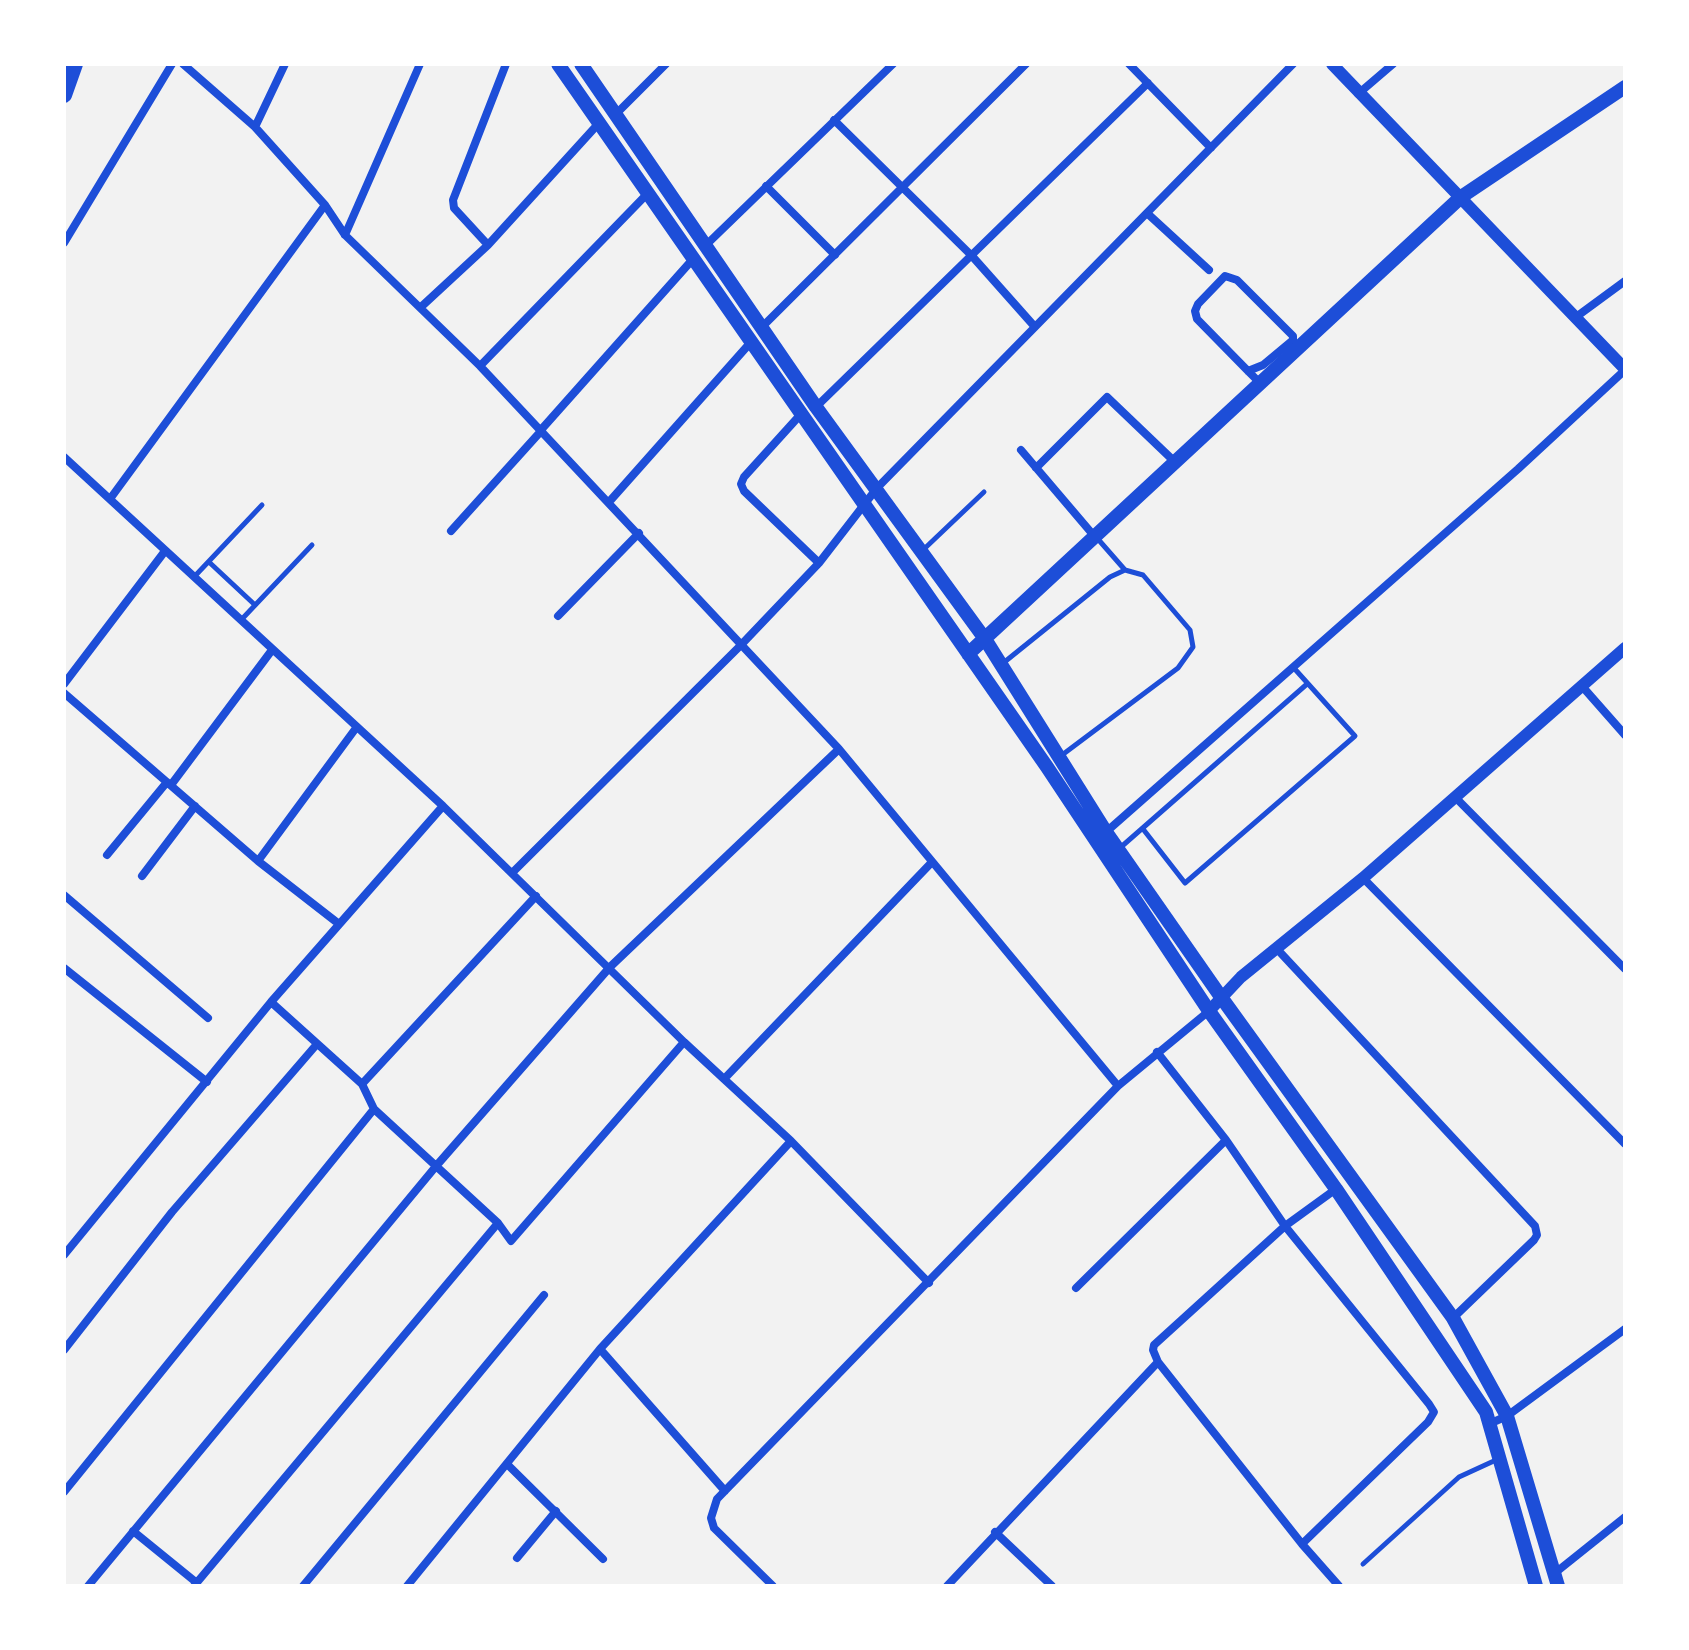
<!DOCTYPE html>
<html>
<head>
<meta charset="utf-8">
<style>
  body { margin:0 }
  #map { position:relative; width:1689px; height:1650px; overflow:hidden; background:#f2f2f2; font-family:Roboto,sans-serif }
  canvas { display:block }
  .frame { position:absolute; inset:0; border:66px solid #fff; pointer-events:none }
</style>
</head>
<body>
<div id="map">
<canvas width="1689" height="1650"></canvas>
<div class="frame"></div>
</div>
<script>
const ctx = document.querySelector('canvas').getContext('2d');
ctx.lineJoin = 'round';
const toPath = rows => new Path2D(rows.map(r => 'M' + r).join(''));
function strokePath(path, color, width, dash) { ctx.strokeStyle = color; ctx.lineWidth = width; ctx.lineCap = dash ? 'butt' : 'round'; ctx.setLineDash(dash || []); ctx.stroke(path); }
const service = toPath([
  [1097,538,1125,570],
  [923,550,984,492],
  [209,562,255,605],
  [194,577,262,505],
  [242,619,312,545],
  [1002,664,1110,577,1125,570,1143,575,1190,630,1193,647,1178,668,1062,755],
  [1143,829,1185,883,1355,736,1293,667],
  [1121,847,1307,684],
  [1363,1564,1459,1477,1496,1460]
]);
const minor = toPath([
  [183,64,255,127,325,205,345,235,480,366,839,749,1118,1086],
  [1129,64,1211,148],
  [1358,94,1393,64],
  [615,115,666,64],
  [834,120,972,256,1035,327],
  [255,127,285,64],
  [766,186,835,255],
  [1148,214,1209,270],
  [345,235,420,64],
  [64,243,172,64],
  [488,245,454,208,453,200,506,64],
  [704,247,893,64],
  [421,307,488,245,599,123],
  [1576,317,1625,281],
  [761,328,1026,64],
  [480,366,648,193],
  [1248,371,1263,365,1293,340,1293,336,1237,280,1225,276,1198,304,1195,311,1197,319,1248,371,1261,384],
  [816,407,1148,83],
  [801,414,744,477,741,484,744,491,819,563],
  [540,431,693,259],
  [1021,450,1095,537],
  [64,457,443,806,684,1042,791,1141,929,1283],
  [1036,468,1107,397,1176,463],
  [110,499,325,205],
  [609,502,751,342],
  [451,531,542,430],
  [558,616,639,533],
  [64,684,165,551],
  [1581,685,1625,735],
  [64,693,258,861,339,924],
  [171,785,272,650],
  [1455,797,1625,969],
  [1106,832,1518,469,1625,370],
  [107,855,167,782],
  [258,861,356,728],
  [512,873,740,646,819,563,877,488,1293,64],
  [142,876,195,806],
  [1363,878,1625,1144],
  [64,895,208,1018],
  [1277,949,1535,1226,1537,1235,1534,1240,1453,1318],
  [64,968,207,1082],
  [271,1002,362,1084,374,1109,498,1223,511,1241,684,1042],
  [1157,1052,1226,1140,1285,1226,1429,1404,1434,1412,1428,1422,1302,1544],
  [725,1078,932,862],
  [362,1084,536,896],
  [64,1255,271,1002,443,806],
  [1076,1288,1226,1140],
  [600,1349,725,1491],
  [64,1350,172,1212,317,1044],
  [1158,1362,1302,1544,1339,1586],
  [1489,1424,1507,1416,1625,1329],
  [508,1465,603,1559],
  [64,1492,374,1109],
  [133,1531,197,1583],
  [995,1532,1052,1586],
  [517,1558,556,1511],
  [1555,1573,1625,1517],
  [88,1586,437,1165,610,967,839,749],
  [194,1586,498,1223],
  [303,1586,544,1295],
  [407,1586,600,1349,791,1141],
  [773,1586,714,1528,711,1518,717,1499,1118,1086,1209,1011],
  [947,1586,1158,1362,1153,1350,1154,1345,1285,1226,1336,1189]
]);
const tertiary = toPath([
  [1332,64,1625,369],
  [1209,1011,1241,977,1363,878,1625,648]
]);
const secondary = toPath([
  [558,64,1047,767,1209,1011,1336,1189,1486,1412,1536,1586],
  [581,64,816,407,985,639,1106,832,1221,997,1453,1318,1507,1416,1558,1586],
  [968,654,1461,197,1625,87]
]);
const primary = toPath([
  [64,95,75,64]
]);
strokePath(service, '#1d4ed8', 5);
strokePath(minor, '#1d4ed8', 8);
strokePath(tertiary, '#1d4ed8', 12);
strokePath(secondary, '#1d4ed8', 14);
strokePath(primary, '#1d4ed8', 16);
</script>
</body>
</html>
